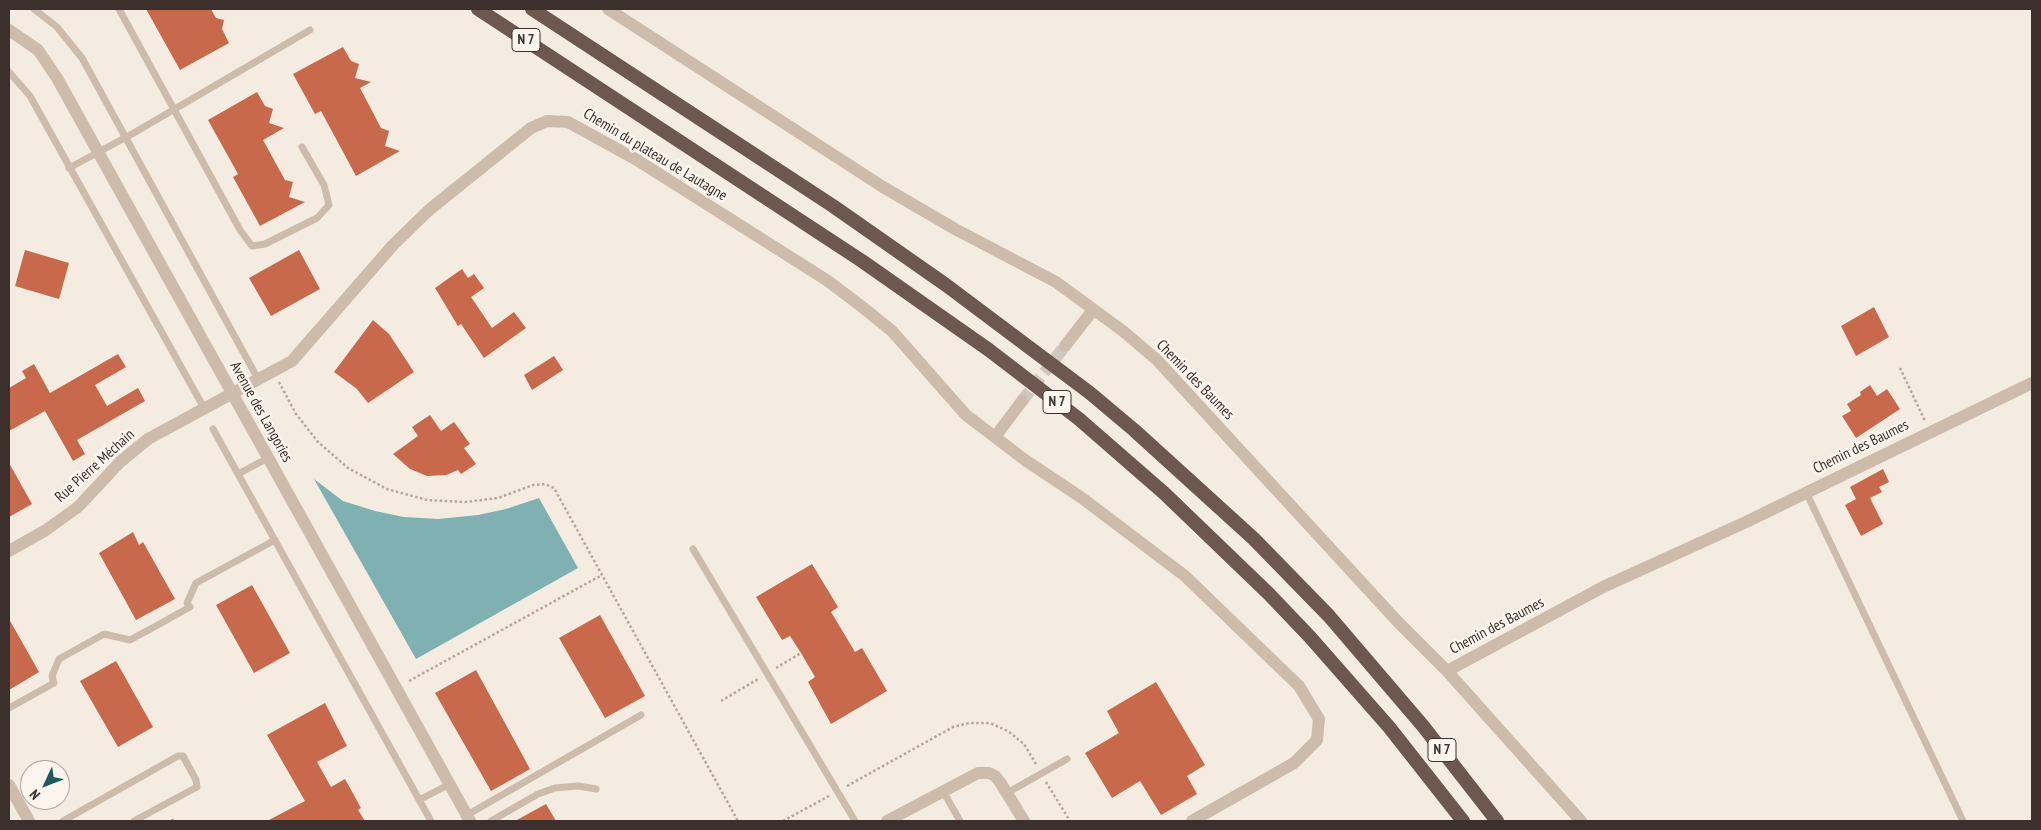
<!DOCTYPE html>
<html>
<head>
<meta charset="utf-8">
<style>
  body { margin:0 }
  #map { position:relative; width:2041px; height:830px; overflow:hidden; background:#f4ebe1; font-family:"PT Sans Narrow",sans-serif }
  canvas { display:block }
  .frame { position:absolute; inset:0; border:10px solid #3b302b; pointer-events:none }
  .north { position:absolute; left:20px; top:760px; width:50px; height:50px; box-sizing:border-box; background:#fbf5ee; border:1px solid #aea6a0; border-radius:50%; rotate:227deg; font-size:14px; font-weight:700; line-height:20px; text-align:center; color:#3b302b }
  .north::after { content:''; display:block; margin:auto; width:18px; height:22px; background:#1f5a5e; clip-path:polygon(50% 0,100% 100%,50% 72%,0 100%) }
</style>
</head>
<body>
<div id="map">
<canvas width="2041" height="830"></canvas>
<div class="frame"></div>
<div class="north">N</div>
</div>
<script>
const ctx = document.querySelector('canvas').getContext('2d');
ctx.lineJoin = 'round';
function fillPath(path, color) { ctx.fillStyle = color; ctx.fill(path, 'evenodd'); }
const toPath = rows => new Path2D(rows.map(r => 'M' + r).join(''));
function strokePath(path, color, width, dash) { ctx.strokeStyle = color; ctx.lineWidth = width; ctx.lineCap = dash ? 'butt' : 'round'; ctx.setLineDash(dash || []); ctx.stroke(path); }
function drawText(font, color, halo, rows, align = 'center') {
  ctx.font = font + ' "PT Sans Narrow",sans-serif'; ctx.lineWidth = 5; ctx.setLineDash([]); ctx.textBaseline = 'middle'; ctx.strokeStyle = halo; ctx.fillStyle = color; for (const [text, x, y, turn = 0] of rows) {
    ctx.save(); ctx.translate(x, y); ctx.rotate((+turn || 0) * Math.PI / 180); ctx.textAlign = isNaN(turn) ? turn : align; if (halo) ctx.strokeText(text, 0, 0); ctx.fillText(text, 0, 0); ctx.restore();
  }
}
const water = toPath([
  [314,479,343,501,375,511,404,517,438,519,478,515,506,509,539,498,578,568,416,659]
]);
const building = toPath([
  [146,9,211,9,216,18,224,20,222,29,229,43,180,70],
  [343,47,351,61,359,64,355,78,371,82,360,88,381,128,389,131,385,146,400,151,356,176,321,111,315,114,293,74],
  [257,92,265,106,273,109,269,123,284,128,263,140,285,180,293,182,289,197,305,202,260,226,233,177,238,174,208,120],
  [25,250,69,263,59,299,15,286],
  [299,250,320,289,271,316,249,278],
  [462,269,468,278,474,274,484,288,471,297,492,328,514,312,526,328,484,358,461,324,458,326,435,288],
  [1874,307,1889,337,1856,356,1841,326],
  [373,320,389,334,414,372,368,403,357,389,334,372],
  [118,354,126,367,95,385,107,406,138,388,145,401,77,440,85,454,73,461,45,411,9,431,9,388,26,378,22,371,34,364,50,393],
  [554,356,563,370,532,390,524,375],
  [1870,385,1877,396,1887,389,1900,409,1856,438,1842,416,1851,411,1847,404,1861,395,1860,392],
  [430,415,441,431,454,422,470,444,464,448,476,464,461,474,458,470,446,475,427,476,410,469,393,454,418,436,412,427],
  [9,463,32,504,9,517],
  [1883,469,1889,482,1879,487,1882,492,1870,498,1883,524,1861,536,1845,505,1856,499,1850,487],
  [133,532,139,545,143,542,175,599,136,620,99,553],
  [812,564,838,607,831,612,855,652,862,648,887,691,831,724,808,682,815,677,801,653,790,636,782,640,756,597],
  [252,585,290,653,254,673,216,605],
  [600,615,645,696,605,718,559,638],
  [9,619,39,672,9,690],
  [116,661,153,727,118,747,80,681],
  [476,670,530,769,491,791,435,693],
  [1156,682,1205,765,1187,776,1197,794,1161,815,1140,781,1112,798,1085,753,1119,733,1107,711],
  [325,703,347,746,317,762,331,787,345,779,361,808,358,810,365,821,267,821,305,801,267,735],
  [546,804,556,821,515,821]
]);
const minorTunnel = toPath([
  [1022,401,1065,346]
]);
const path = toPath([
  [1900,368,1925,421],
  [279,382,296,414,318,442,348,468,387,489,427,500,465,502,498,498,533,485,545,484,554,488,738,821],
  [776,668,801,653],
  [409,681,602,575],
  [721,701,758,679],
  [1046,782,1070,821],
  [847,786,953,727,969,723,990,723,1008,731,1024,744,1036,764],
  [172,819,173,821],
  [783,821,829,796]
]);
const service = toPath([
  [34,9,57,27,82,58,258,379],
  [119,9,240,230,252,246,265,244,317,218,329,205,324,185,302,147],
  [9,72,30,96,204,408],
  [69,168,132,134,310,30],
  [213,429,431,821],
  [238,474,268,458],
  [1806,492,1963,821],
  [693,549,855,821],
  [9,708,54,683,52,676,59,659,104,634,130,640,156,626,190,607,187,603,196,583,275,540],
  [943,791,960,821],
  [1007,793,1067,759],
  [419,800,450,784],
  [467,815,641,715],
  [63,821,178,756,183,756,196,780,197,787,134,821],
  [491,821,538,794,555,788,578,786,596,789]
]);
const minor = toPath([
  [608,9,883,187,955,229,1056,282,1123,331,1157,360,1398,622,1447,671,1581,821],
  [9,30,38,50,57,78,470,821],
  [1065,346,1093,310],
  [995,437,1022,401],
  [9,551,46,530,78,507,120,462,148,439,292,361,393,245,429,210,531,128,547,121,568,122,637,160,828,281,861,306,892,331,966,415,1025,460,1082,498,1185,576,1299,686,1319,719,1317,740,1294,763,1192,821],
  [1447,671,1603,587,1746,522,2032,383],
  [9,785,29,821],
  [887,821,978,773,989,773,995,776,1000,782,1024,821]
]);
const trunk = toPath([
  [478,9,862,261,989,350,1079,419,1164,493,1269,594,1310,637,1389,727,1463,821],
  [532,9,833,206,946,285,1090,393,1134,430,1254,539,1329,616,1423,726,1497,821]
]);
const shields = [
  [526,40,28],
  [1057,402,28],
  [1442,750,28]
];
const shieldNames = [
  ["N 7",526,40],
  ["N 7",1057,402],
  ["N 7",1442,750]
];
const streetNames = [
  ["Chemin du plateau de Lautagne",655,155,31],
  ["Chemin des Baumes",1195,380,46],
  ["Avenue des Langories",261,412,61],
  ["Chemin des Baumes",1861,447,-26],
  ["Rue Pierre Méchain",95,466,-42],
  ["Chemin des Baumes",1497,626,-28]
];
fillPath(water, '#7fb0b2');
fillPath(building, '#c8694b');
strokePath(minorTunnel, '#cfc6bd', 12, [12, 6]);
strokePath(path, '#b9a596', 2.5, [2.5, 2.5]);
strokePath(service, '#cdbbac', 7);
strokePath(minor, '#cdbbac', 12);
strokePath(trunk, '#6c584f', 14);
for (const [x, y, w] of shields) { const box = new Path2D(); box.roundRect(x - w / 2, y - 11.5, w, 23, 4); ctx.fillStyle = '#fbf5ee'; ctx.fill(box); strokePath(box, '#3b302b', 1); }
drawText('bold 14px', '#3b302b', null, shieldNames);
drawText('15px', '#3b302b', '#fbf5ee', streetNames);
</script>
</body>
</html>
